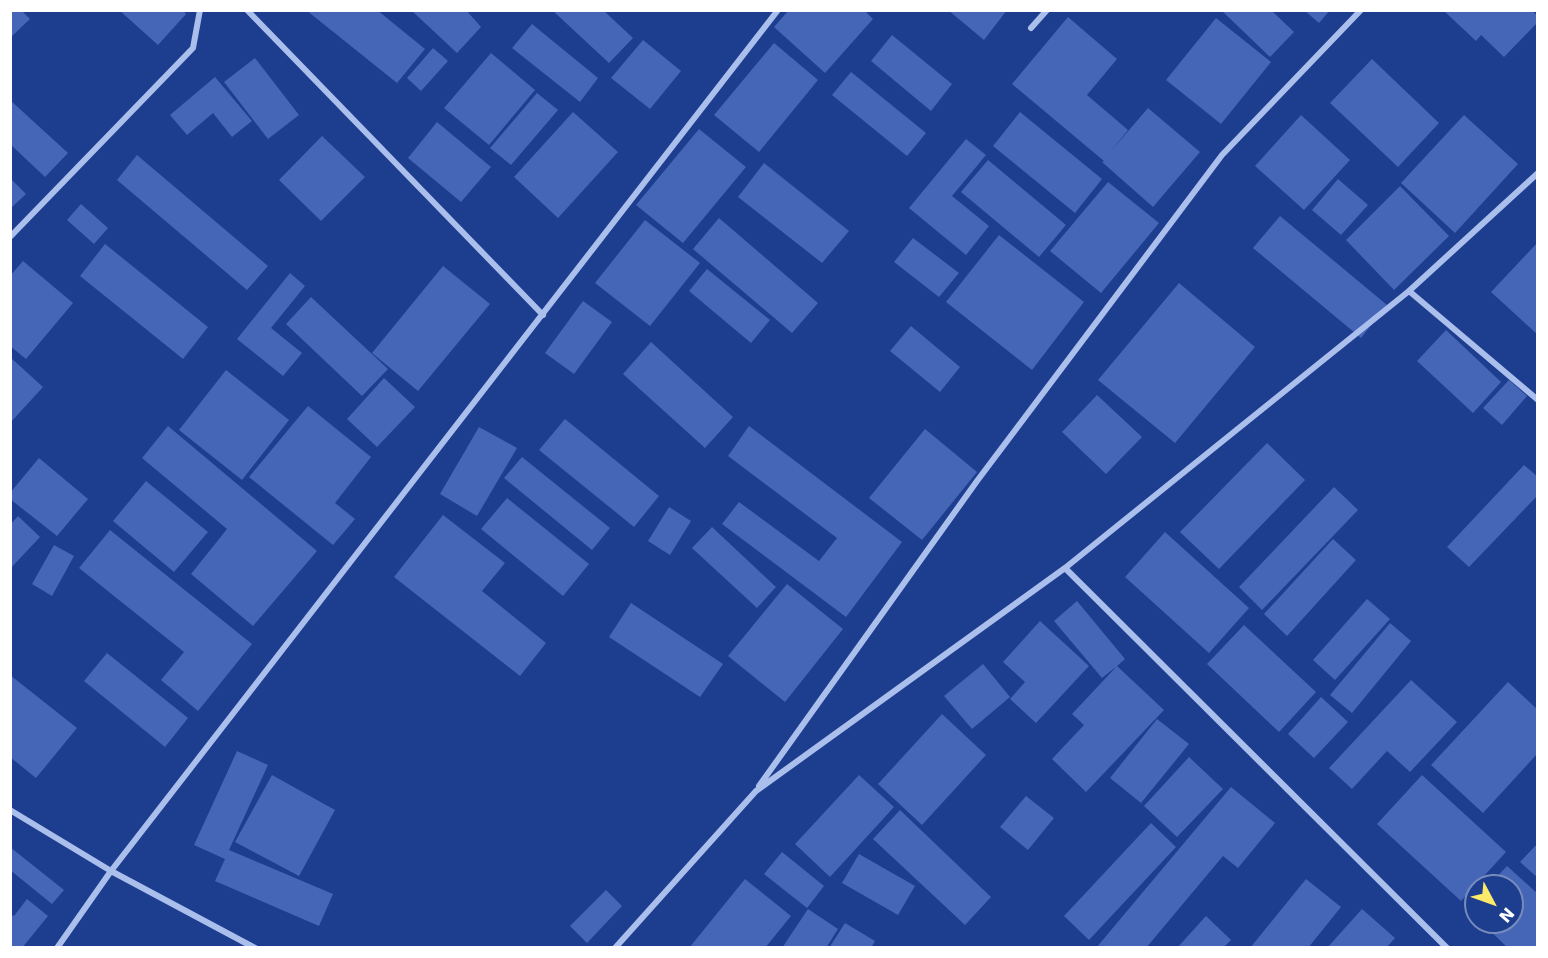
<!DOCTYPE html>
<html>
<head>
<meta charset="utf-8">
<style>
  body { margin:0 }
  #map { position:relative; width:1548px; height:958px; overflow:hidden; background:#1d3d8f; font-family:"DejaVu Sans",sans-serif }
  canvas { display:block }
  .frame { position:absolute; inset:0; border:12px solid #fff; pointer-events:none }
  .north { position:absolute; left:1464px; top:874px; width:60px; height:60px; box-sizing:border-box; background:#1d3d8f; border:2px solid #778bbc; border-radius:50%; rotate:131deg; font-size:16px; font-weight:700; line-height:24px; text-align:center; color:#fff }
  .north::after { content:''; display:block; margin:auto; width:21px; height:27px; background:#fdea6a; clip-path:polygon(50% 0,100% 100%,50% 72%,0 100%) }
</style>
</head>
<body>
<div id="map">
<canvas width="1548" height="958"></canvas>
<div class="frame"></div>
<div class="north">N</div>
</div>
<script>
const ctx = document.querySelector('canvas').getContext('2d');
ctx.lineJoin = 'round';
function fillPath(path, color) { ctx.fillStyle = color; ctx.fill(path, 'evenodd'); }
const toPath = rows => new Path2D(rows.map(r => 'M' + r).join(''));
function strokePath(path, color, width, dash) { ctx.strokeStyle = color; ctx.lineWidth = width; ctx.lineCap = dash ? 'butt' : 'round'; ctx.setLineDash(dash || []); ctx.stroke(path); }
const building = toPath([
  [10,10,21,10,30,19,10,38],
  [119,10,183,10,186,14,158,45],
  [306,10,377,10,425,49,397,83],
  [411,10,466,10,481,27,457,53],
  [552,10,603,10,633,38,609,63],
  [789,10,864,10,873,19,825,73,774,27],
  [948,10,1007,10,984,40],
  [1221,10,1271,10,1294,32,1270,57],
  [1304,10,1330,10,1319,23],
  [1443,10,1531,10,1538,16,1538,22,1504,57,1481,35,1476,41],
  [1068,17,1117,59,1087,95,1128,130,1111,151,1148,108,1200,152,1153,207,1102,162,1104,161,1012,84],
  [1216,18,1271,62,1221,124,1166,80],
  [532,24,598,78,580,102,512,48],
  [892,35,952,84,931,111,871,61],
  [643,40,681,71,650,109,611,78],
  [774,43,818,80,759,152,714,115],
  [433,48,448,61,421,91,407,78],
  [491,53,535,90,489,145,444,108],
  [255,58,299,115,268,139,224,82],
  [1372,59,1439,123,1398,167,1330,103],
  [851,72,926,133,907,156,832,95],
  [215,77,252,121,232,137,213,113,187,135,170,115],
  [537,93,558,110,511,165,490,148],
  [10,100,68,153,45,177,10,144],
  [573,112,618,152,558,218,514,177],
  [1020,112,1102,179,1075,213,993,146],
  [1301,115,1350,160,1304,210,1255,166],
  [1464,115,1518,164,1455,233,1401,183],
  [437,122,491,167,461,202,408,158],
  [699,129,746,167,683,243,636,205],
  [322,136,365,177,321,221,279,180],
  [966,139,986,155,952,196,989,226,966,255,909,208],
  [137,155,268,266,247,290,117,180],
  [988,160,1066,225,1039,257,961,192],
  [764,163,849,231,822,263,738,197],
  [10,178,26,194,10,209],
  [1338,179,1368,205,1341,235,1312,210],
  [1108,182,1159,223,1101,293,1050,251],
  [1400,186,1449,236,1394,290,1346,240],
  [81,204,108,228,94,244,67,220],
  [1280,216,1387,305,1361,338,1253,248],
  [719,218,818,303,792,333,693,249],
  [645,220,700,263,650,326,595,283],
  [999,235,1084,302,1032,370,946,302],
  [913,238,959,273,939,297,894,262],
  [1538,242,1538,335,1491,292],
  [105,244,208,327,183,359,80,276],
  [23,261,73,303,26,359,10,346,10,276],
  [443,266,490,304,418,391,372,353],
  [707,269,770,320,751,343,689,291],
  [290,273,305,286,271,328,302,353,283,376,237,339],
  [1179,283,1255,347,1175,443,1098,380],
  [311,297,388,369,362,396,286,324],
  [583,301,612,322,574,374,545,353],
  [911,326,960,367,940,392,890,351],
  [1446,330,1501,382,1473,413,1417,361],
  [651,342,733,417,705,448,623,374],
  [10,357,43,387,10,423],
  [226,370,289,420,242,480,179,430],
  [384,378,415,407,377,447,347,419],
  [1509,380,1527,396,1502,425,1483,408],
  [1097,395,1142,437,1106,474,1062,432],
  [308,406,371,457,335,503,355,519,333,545,249,477],
  [565,419,659,496,634,527,539,450],
  [168,426,317,551,253,626,191,574,227,529,142,458],
  [749,426,902,542,846,617,722,524,739,502,819,561,837,538,728,456],
  [479,427,517,448,477,516,440,494],
  [925,429,977,472,922,540,869,498],
  [1267,443,1305,480,1219,569,1180,532],
  [522,457,610,528,592,550,504,478],
  [39,458,88,499,57,536,10,499,10,493],
  [1524,465,1538,477,1538,495,1469,567,1447,547],
  [146,481,208,532,174,572,113,521],
  [1334,487,1358,510,1262,610,1239,587],
  [507,498,589,564,563,596,481,529],
  [669,507,691,521,670,555,648,541],
  [443,515,505,563,482,591,546,643,520,676,394,577],
  [18,516,40,537,10,569,10,525],
  [712,527,776,587,757,608,692,548],
  [110,530,252,644,198,711,161,680,184,652,79,568],
  [1165,532,1249,608,1209,653,1125,577],
  [1333,539,1356,560,1287,636,1264,614],
  [54,545,74,556,52,596,32,584],
  [787,584,843,629,785,702,728,656],
  [1367,599,1390,619,1335,680,1313,660],
  [1077,601,1125,659,1117,666,1164,710,1086,792,1052,759,1084,725,1072,714,1117,666,1102,678,1054,621],
  [631,603,723,664,700,697,609,637],
  [1040,621,1089,666,1036,723,1010,699,1025,682,1003,662],
  [1390,623,1411,641,1352,713,1330,695],
  [1244,625,1316,692,1279,732,1207,664],
  [107,653,188,718,165,747,84,681],
  [983,664,1010,697,972,729,944,696],
  [10,675,77,728,36,778,10,757],
  [1411,680,1457,722,1410,772,1387,751,1352,789,1329,768],
  [1508,682,1538,710,1538,753,1483,813,1431,765],
  [1321,697,1348,722,1314,758,1288,734],
  [942,714,986,755,922,825,878,784],
  [1157,719,1189,744,1141,803,1110,778],
  [237,751,268,765,229,850,333,894,319,926,215,881,225,859,194,845],
  [1189,757,1223,789,1177,837,1144,806],
  [272,775,335,810,299,876,235,842],
  [859,775,894,807,830,877,795,844],
  [1422,775,1506,852,1461,901,1377,824],
  [1231,787,1275,823,1238,868,1223,856,1146,948,1096,948],
  [1026,796,1054,818,1028,850,1000,827],
  [900,810,991,897,965,925,873,839],
  [1151,823,1176,847,1089,940,1064,916],
  [1538,843,1538,878,1520,862],
  [10,847,64,890,52,904,10,870],
  [782,852,824,886,807,908,764,874],
  [859,854,915,886,898,915,842,883],
  [1507,866,1538,894,1538,948,1508,948,1481,922,1512,922,1512,886,1488,886],
  [745,879,791,916,765,948,689,948],
  [1306,879,1341,907,1308,948,1250,948],
  [606,890,622,906,587,943,570,926],
  [27,899,48,916,22,948,10,948,10,914,14,916],
  [808,909,838,929,826,948,782,948],
  [1362,909,1395,938,1386,948,1327,948],
  [1206,916,1231,940,1223,948,1177,948],
  [845,923,875,941,871,948,829,948]
]);
const minor = toPath([
  [247,10,543,315],
  [1031,28,1047,10],
  [10,237,193,48,200,10],
  [1409,291,1538,400],
  [1065,568,1447,948],
  [759,786,977,481,1222,155,1361,10],
  [10,810,111,871,255,948],
  [57,948,111,871,778,10],
  [615,948,756,791,1065,568,1409,291,1538,173]
]);
fillPath(building, '#4566b7');
strokePath(minor, '#abbfed', 6);
</script>
</body>
</html>
